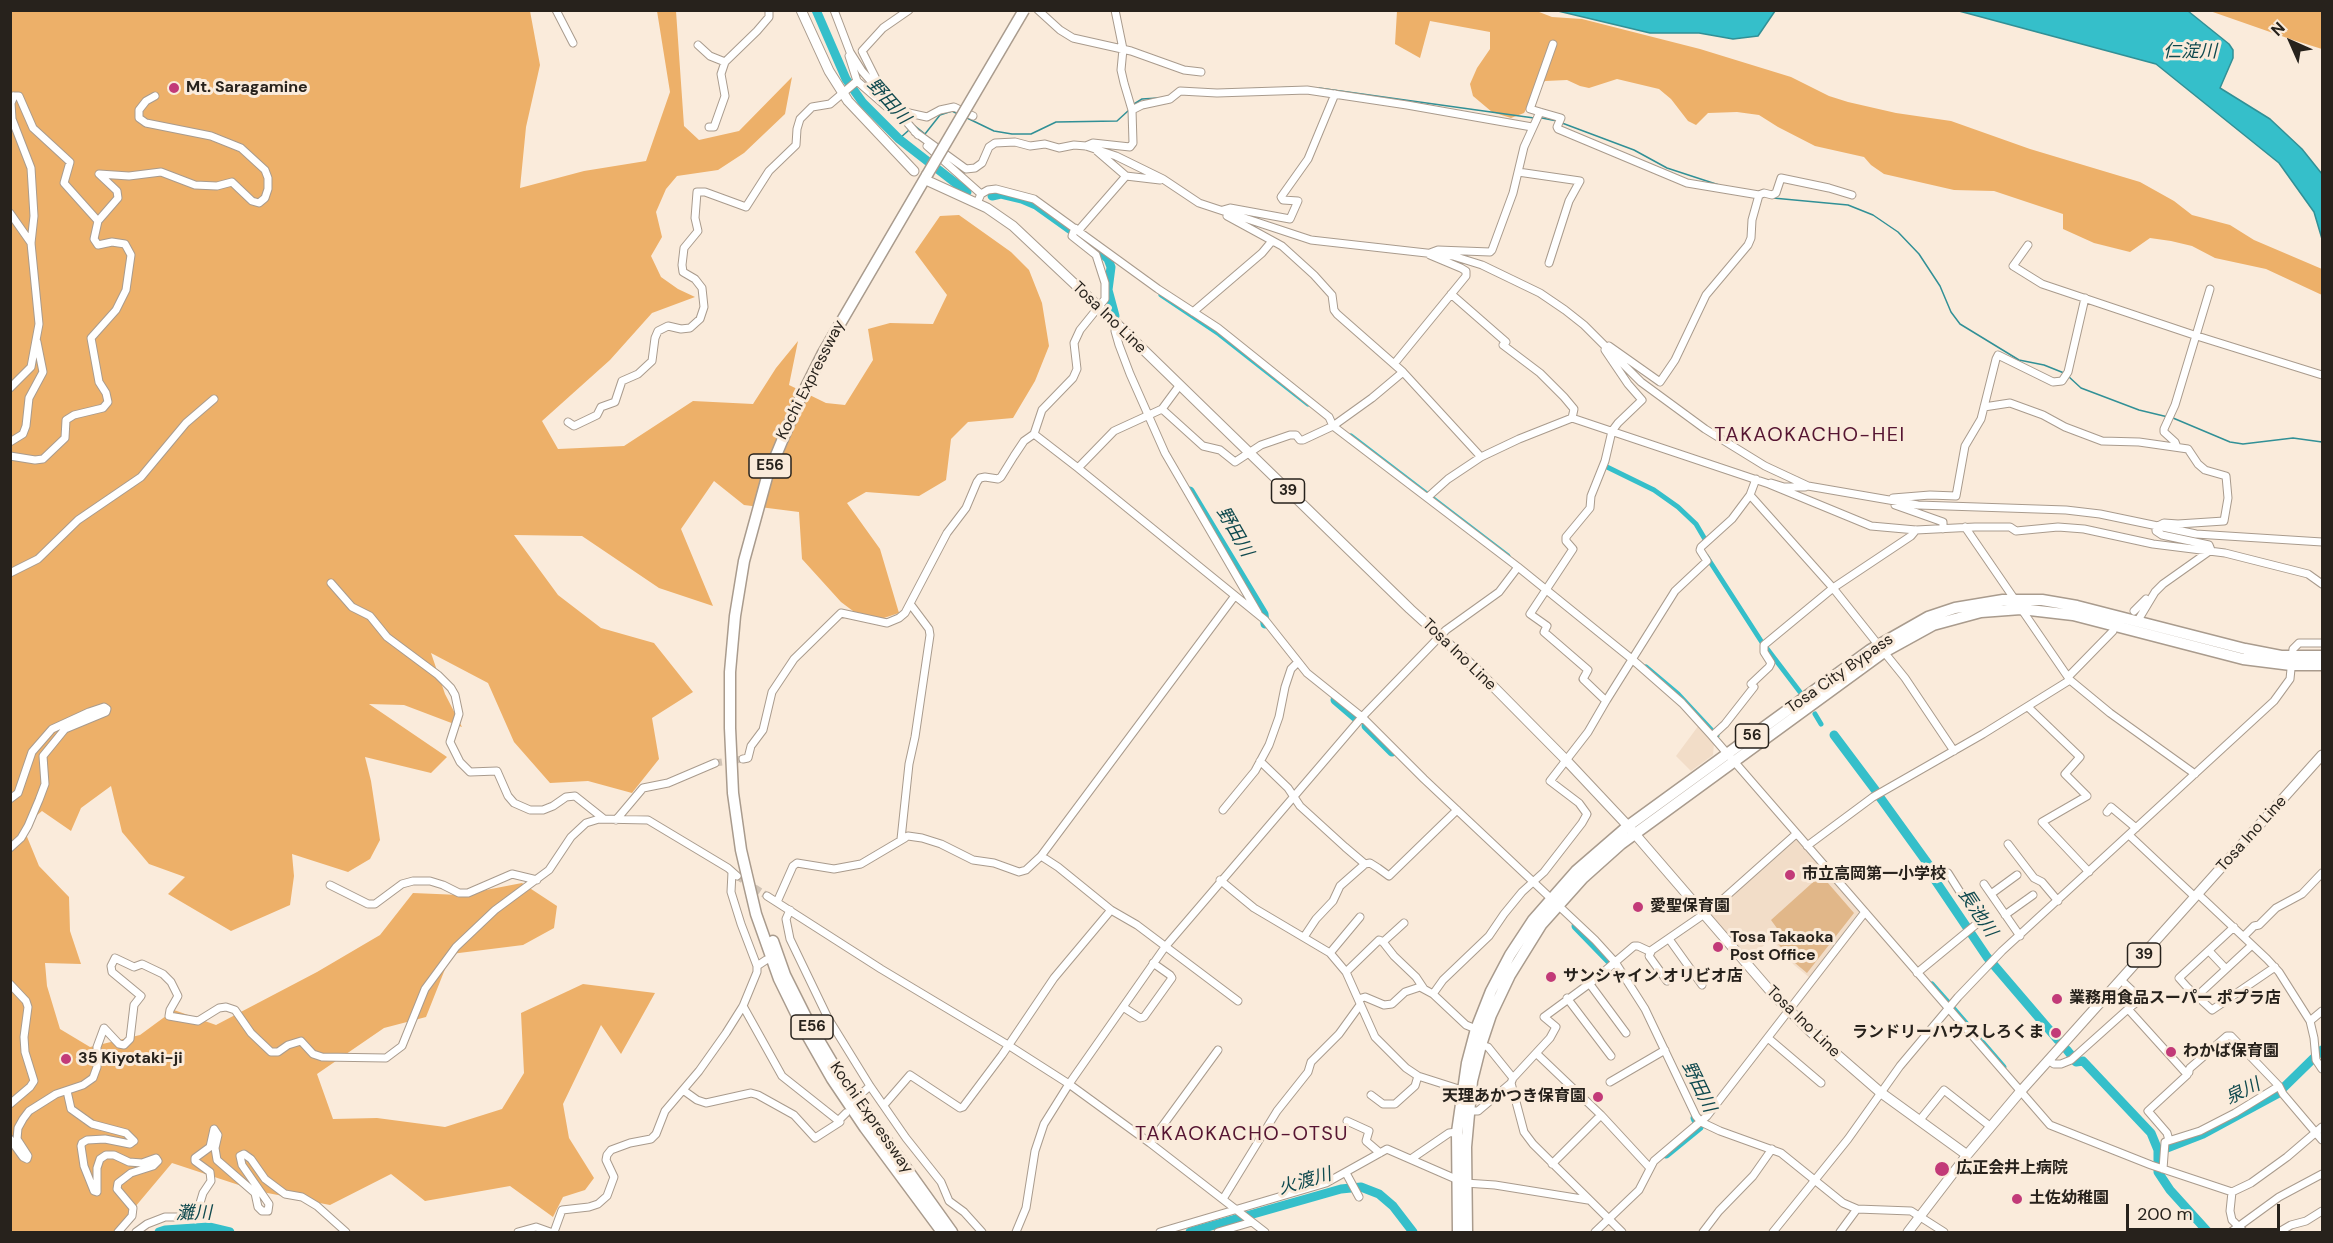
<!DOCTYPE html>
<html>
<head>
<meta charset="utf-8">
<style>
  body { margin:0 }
  #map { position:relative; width:2333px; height:1243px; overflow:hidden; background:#faebdb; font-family:"DM Sans",sans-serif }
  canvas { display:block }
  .frame { position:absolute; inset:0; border:12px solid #27221c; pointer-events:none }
  .north { position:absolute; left:2261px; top:12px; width:60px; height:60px; -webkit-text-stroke:4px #faebdb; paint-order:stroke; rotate:315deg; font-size:16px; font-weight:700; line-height:24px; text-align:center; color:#27221c }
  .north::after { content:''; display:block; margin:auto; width:21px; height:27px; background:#27221c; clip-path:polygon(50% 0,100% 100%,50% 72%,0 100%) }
  .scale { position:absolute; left:2126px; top:1204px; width:154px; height:27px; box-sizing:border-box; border:3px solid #27221c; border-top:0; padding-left:8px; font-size:18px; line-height:21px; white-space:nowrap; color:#27221c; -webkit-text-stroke:4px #faebdb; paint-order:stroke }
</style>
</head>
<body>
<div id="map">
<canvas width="2333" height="1243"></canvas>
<div class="frame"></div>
<div class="north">N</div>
<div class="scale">200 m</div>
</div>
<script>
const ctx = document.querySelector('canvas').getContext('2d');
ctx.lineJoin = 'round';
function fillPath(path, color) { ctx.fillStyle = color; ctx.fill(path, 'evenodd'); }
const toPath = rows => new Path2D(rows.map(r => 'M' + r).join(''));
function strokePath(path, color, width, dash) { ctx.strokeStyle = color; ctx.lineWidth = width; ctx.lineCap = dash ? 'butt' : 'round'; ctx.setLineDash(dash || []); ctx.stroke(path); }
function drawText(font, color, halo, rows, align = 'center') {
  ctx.font = font + ' "DM Sans","Noto Sans JP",sans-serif'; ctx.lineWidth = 6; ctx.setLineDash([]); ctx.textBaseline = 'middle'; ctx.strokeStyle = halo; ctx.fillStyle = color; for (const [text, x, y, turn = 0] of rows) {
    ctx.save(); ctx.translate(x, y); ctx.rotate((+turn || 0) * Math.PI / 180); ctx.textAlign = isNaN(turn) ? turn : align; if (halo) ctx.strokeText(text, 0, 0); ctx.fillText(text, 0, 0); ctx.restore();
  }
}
const built = toPath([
  [1699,725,1714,743,1713,755,1691,771,1676,756],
  [1796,838,1859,912,1810,978,1794,965,1771,939,1749,959,1710,915]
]);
const green = toPath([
  [1821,875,1854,913,1807,973,1795,963,1772,937,1779,931,1771,920]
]);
const forest = toPath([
  [1534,10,1552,17,1582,19,1700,49,1791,77,1829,96,1848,102,1896,113,1951,121,2030,149,2140,182,2174,201,2192,215,2230,225,2254,240,2322,269,2322,295,2266,269,2215,258,2192,246,2171,241,2150,238,2130,252,2094,243,2063,229,2063,214,1994,191,1954,190,1884,174,1871,165,1864,157,1815,146,1778,127,1759,115,1737,112,1708,113,1696,125,1688,121,1671,99,1659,89,1617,79,1589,88,1580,86,1567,80,1545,81,1536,92,1524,113,1511,118,1492,112,1473,96,1470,84,1477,68,1490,49,1490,32,1430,21,1420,58,1395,44,1397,11],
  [10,11,530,11,540,65,526,127,520,188,584,171,646,161,670,92,657,11,676,11,684,126,699,140,739,131,792,77,785,114,744,153,718,170,677,176,666,189,656,212,662,237,651,256,661,277,678,289,695,297,652,313,610,360,542,421,558,449,624,446,693,401,753,404,776,368,798,341,789,385,826,403,845,405,873,360,868,329,890,323,933,324,947,295,915,252,940,216,959,215,1011,252,1029,270,1042,303,1049,346,1035,381,1013,418,968,422,951,439,946,480,919,496,866,492,847,503,880,549,899,613,869,623,841,602,802,559,799,512,744,505,714,481,681,529,713,606,659,588,582,536,514,535,558,595,601,628,654,643,693,692,652,718,659,759,632,793,588,781,550,783,514,742,488,683,431,653,445,694,462,727,404,705,369,704,447,757,431,773,365,757,371,781,380,840,370,859,348,872,292,854,294,876,290,905,231,931,168,894,185,877,149,864,122,832,111,786,81,808,71,831,42,811,23,827,39,866,69,897,70,931,81,964,45,963,47,986,60,1029,90,1047,140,1035,174,1010,216,1025,317,972,380,935,413,893,460,895,522,883,557,906,554,928,523,945,451,954,426,1017,384,1028,317,1074,333,1119,377,1118,445,1127,502,1109,524,1073,521,1013,583,984,655,993,621,1054,601,1025,563,1104,569,1138,594,1178,585,1190,563,1197,553,1217,510,1186,425,1201,391,1174,330,1205,257,1191,172,1163,114,1232,11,1232],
  [2210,11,2322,11,2322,49,2293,40]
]);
const water = toPath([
  [1558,11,1775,11,1758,36,1733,39,1699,33,1650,33,1558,11],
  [1959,11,2188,11,2229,44,2233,50,2233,58,2220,88,2270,119,2302,149,2322,174,2322,239,2314,212,2279,163,2156,64,1959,11]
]);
const stream = toPath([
  [1319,88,1534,118],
  [1217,90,1302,87],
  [1134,104,1142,99,1158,98],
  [965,117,994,131,1012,134,1031,134,1056,122,1117,121,1129,110],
  [1542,118,1557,121],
  [1562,123,1634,150,1667,168,1719,185],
  [915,126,925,134,940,115,952,111,958,114],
  [899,139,909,130],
  [1773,198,1848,205,1873,215,1898,232,1919,254,1940,286,1951,312,1960,324,2019,360,2044,365,2064,373],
  [2068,376,2081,388,2139,410,2168,417],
  [2173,418,2230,442,2243,444,2293,438,2322,442]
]);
const canal = toPath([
  [1161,295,1219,334,1308,404],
  [1351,436,1508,556],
  [1607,467,1654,490,1678,507,1696,524,1706,541],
  [1707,557,1763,644],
  [1765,646,1800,692],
  [1646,667,1678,694,1717,736],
  [1815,714,1821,724],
  [1932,984,1948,1002],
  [1954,1009,2004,1067]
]);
const river = toPath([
  [816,10,846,79,863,103,899,139,967,192],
  [992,196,1001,194,1022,199,1036,205,1099,250,1108,259,1111,267,1108,290,1115,316],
  [1190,491,1264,614,1265,624],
  [1335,700,1356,718],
  [1366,726,1392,752],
  [1834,735,1876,791],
  [1879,796,1931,868,1935,880,1987,957,2058,1040],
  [1576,926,1611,962],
  [2067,1050,2071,1055],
  [2076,1062,2083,1061,2151,1133,2158,1150,2158,1172,2170,1190,2208,1232],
  [2167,1148,2203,1134,2277,1094,2322,1050],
  [1666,1154,1699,1127,1695,1118],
  [159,1232,165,1230,209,1227,230,1232],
  [1190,1232,1341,1189,1361,1187,1379,1194,1393,1206,1413,1232]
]);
const minorTunnel = toPath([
  [715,763,743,759],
  [737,876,767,896]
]);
const minor = toPath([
  [556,10,573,43],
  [834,10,850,52,862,71,918,135],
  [1038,10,1060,30,1073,38,1131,51,1184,70,1201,72],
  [698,45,710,56,725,62],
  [849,56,857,81,887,107,891,108],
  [881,89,862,51,883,28,909,10],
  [10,96,19,96,33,128,70,162,64,183,98,221],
  [893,104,909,113,927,117,940,110,954,107,973,116],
  [1132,110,1142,105,1170,99,1180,91,1217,93,1307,90,1407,105,1532,127],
  [1540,112,1561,118,1557,127,1558,129,1687,183,1759,195,1752,220,1751,238,1748,245,1706,295,1675,360,1660,382,1609,346],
  [709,127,714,127,725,96,721,74,725,62,757,31,769,17,769,10],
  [915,132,966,169,975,168,982,163,989,147,995,143,1015,142,1030,146,1045,144,1059,148,1074,145,1086,146,1116,156,1163,179,1199,203,1311,240,1453,256,1482,265,1540,293,1565,310,1584,325,1641,382,1705,429,1765,466,1808,486,1918,505,2066,510,2100,514,2196,534,2322,542],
  [927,146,981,194],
  [1086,146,1093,143,1130,147,1133,143,1132,110,1124,83,1121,70,1123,49,1115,10],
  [1097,151,1126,176,1160,180],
  [1518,172,1580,181,1569,201,1549,263],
  [1759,195,1764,193,1772,195,1776,193,1781,178,1829,188,1852,195],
  [977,203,981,194,988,190,996,189,1034,199,1158,289,1218,328,1329,417,1333,426,1518,567,1633,660,1682,703,1712,736,2050,1125,2151,1165,2232,1192,2251,1183,2287,1157,2322,1127],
  [1223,210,1230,208,1290,219,1298,201,1283,200,1281,197,1308,159,1335,94],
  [10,213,31,243],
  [1227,216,1282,246,1314,275,1332,295,1334,310,1337,314,1403,372,1481,457],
  [1078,231,1126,176],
  [2028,245,2013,266,2042,284,2197,336,2322,375],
  [1430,253,1438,250,1490,252,1492,250,1513,193,1524,147,1540,112,1530,109,1553,44],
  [1451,294,1506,342,1503,345,1540,373,1564,397,1574,409,1572,418],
  [1193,312,1262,253,1272,241],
  [1116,323,1115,331,1119,345,1130,374,1165,453,1258,613],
  [1605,350,1628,384,1642,400,1618,423,1612,431,1605,461,1591,496,1590,508,1566,537,1566,541,1573,549,1530,614,1547,626,1544,632,1588,670,1583,679,1606,701],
  [1394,364,1466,276,1466,271,1461,268,1430,255],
  [10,388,31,367,39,324,31,243,34,216,31,168,12,119,11,103,14,96],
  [1984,407,2010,403,2043,415,2065,427,2102,441,2139,442,2188,449,2198,464,2205,470,2226,476,2228,498,2224,521,2178,524,2164,523,2156,527,2156,531,2162,535,2209,545,2211,550,2163,584,2155,592,2137,622],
  [1162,409,1203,446,1220,450,1235,462,1261,445,1290,435,1296,435,1300,440,1303,440,1333,426,1372,398,1403,372],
  [568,422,574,426,597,415,601,407,615,402,622,381,638,374,652,361,655,338,658,331,668,326,681,329,690,328,700,319,704,307,702,288,695,279,683,272,682,265,684,248,698,231,695,218,697,192,705,192,746,207,769,171,796,145,797,129,800,119,812,107,830,104,857,81],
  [1034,434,1078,468,1265,620,1307,673,1362,717,1424,779,1595,940,1615,962,1645,1009,1696,1116,1701,1122,1720,1131,1781,1153,1843,1203,1857,1209,1911,1211,1944,1232],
  [10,442,23,434,26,426,29,398,43,372,37,342],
  [2177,447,2175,442,2164,432,2164,429,2175,405,2210,289],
  [10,456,35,460,43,459,65,438,66,420,74,415,103,408,108,402,106,393,99,382,91,338,116,310,126,290,131,255,125,244,112,242,98,245,94,239,98,221,118,198,117,191,99,174,129,176,161,172,195,185,217,186,232,182,252,201,259,203,265,198,268,189,268,178,265,170,241,148,211,136,146,123,139,118,139,110,146,101,155,96],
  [1078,468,1114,431,1162,409,1179,386],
  [1756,479,1750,495,1833,588,1884,652,1905,678,1954,751],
  [1769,484,1871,526,1916,530,1975,527,2010,527,2016,531,2058,527,2084,529,2153,544,2225,553,2308,574,2322,584],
  [1428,497,1448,479,1481,457,1519,439,1572,418,1769,484,1771,483,1784,487,1805,487],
  [1893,498,1930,495,1956,496,1965,446,1981,419,1996,359,1998,355,2053,382,2062,381,2068,372,2085,298],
  [1895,505,1943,522,1943,529],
  [1965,527,2070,680,2110,713,2195,774],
  [10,573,38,559,78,520,141,477,186,423,214,399],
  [331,583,352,607,370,616,387,637,438,675,451,688,455,695,459,714,450,742,460,762,470,772,497,771,508,796,514,803,530,810,543,810,553,806,566,797,575,796,604,819],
  [911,605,929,629,930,635,915,737,909,764,901,839,908,836,922,838,941,844,973,860,994,863,1019,872,1026,870,1041,856,1234,597],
  [2134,611,2146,599],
  [2068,677,2113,631,2114,625],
  [2028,707,2080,757,2065,774,2087,796,2042,822,2089,872],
  [1712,736,1725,724,1754,687,1751,684,1769,667,1771,663,1764,652,1764,645,1833,588,1911,536,1916,530],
  [743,759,748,758,751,746,763,730,772,692,794,659,841,613,887,623,899,618,905,613,947,533,966,508,977,482,980,478,985,477,998,479,1001,477,1014,456,1024,441,1034,434,1042,410,1073,378,1077,369,1074,343,1080,330,1105,299,1105,283,1096,255,1072,236,1075,228],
  [1260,761,1288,788,1300,806,1345,847,1365,864,1370,863,1378,868,1389,876,1457,810],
  [10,799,18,793,32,752,52,729,89,712,104,707,107,709,106,712,65,729,43,756,45,784,39,800,28,826,21,838,10,848],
  [1223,810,1255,771,1269,745,1279,717,1285,687,1291,669,1298,662],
  [2107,812,2111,807,2136,828],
  [616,820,643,788,668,783,715,763],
  [2129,835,2195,897],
  [2008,844,2034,878,2042,882,2058,901],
  [1807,846,1873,797,1983,734,2070,680],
  [1041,856,1058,867,1111,910,1137,925,1238,1001],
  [732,872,731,892,741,924,757,966],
  [1220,880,1254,908,1330,953,1346,972,1375,1037,1406,1068,1418,1076,1465,1091],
  [1984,884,2020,936],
  [330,885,368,904,375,904,402,884,413,881,430,881,443,885,459,893,468,893,512,874,537,880],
  [1991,894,2017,875],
  [2198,894,2267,959,2279,972,2310,1021,2314,1038,2316,1060,2322,1069],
  [767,896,881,969,1008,1045,1069,1084,1150,1143,1265,1232],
  [777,902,793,866,797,863,834,869,861,864,905,838],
  [790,910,786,919,790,939,828,1018,870,1086,906,1138,941,1182,949,1201,964,1212,982,1232],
  [2005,915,2033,895],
  [1404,923,1383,942,1394,956,1416,977,1424,989],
  [2234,927,2179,978,2187,987,2212,1010,2275,967],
  [2244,936,2254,926,2259,925,2276,908,2302,894,2322,873],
  [1304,937,1316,919,1333,901,1340,886,1365,864],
  [1669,939,1702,985],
  [2209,951,2226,969],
  [1330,953,1360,917],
  [1346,972,1379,940,1383,942],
  [1917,973,1979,922,1948,873],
  [2121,980,2141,999,2128,1009],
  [1667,981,1649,956,1652,950,1713,908,1796,834],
  [1589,983,1626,1033],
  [10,984,26,1001,28,1007,24,1037,25,1052,34,1081,30,1087,10,1104],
  [1433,994,1443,980,1489,936,1504,914,1522,892,1544,872,1582,823,1587,814,1579,803,1550,781,1588,732,1606,701,1675,591,1707,561,1700,550,1701,547,1732,519,1750,495],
  [2197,996,2252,945],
  [1567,998,1611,1056],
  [1358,999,1365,997,1384,1005,1392,1004,1405,992,1420,987,1433,994,1466,1025,1476,1029],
  [1123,1007,1140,1018,1144,1017,1172,978,1170,975,1153,963],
  [2310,1021,2322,1011],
  [1768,1038,1821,1083],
  [1481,1045,1488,1047,1513,1078,1511,1083,1524,1132,1533,1144,1622,1232],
  [1536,1053,1601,1115],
  [2048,1060,2054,1064,2061,1064,2071,1060,2128,1009,2184,1071,2189,1072],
  [1513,1078,1550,1038,1556,1027,1544,1017,1593,981,1634,946,1638,946,1651,952],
  [1610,1082,1665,1050],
  [683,1090,697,1100,706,1103,751,1093,758,1095,794,1115,815,1138,840,1122,782,1076,743,1006],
  [67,1091,71,1109,92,1124,126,1133,134,1141,130,1144,105,1139,87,1140,82,1143,81,1146,84,1166,94,1191,97,1192,97,1168,100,1159,106,1155,114,1155,129,1162,142,1163,156,1158,158,1161,153,1166,131,1173,118,1183,117,1189,133,1208,132,1216,118,1232],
  [861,1094,870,1086],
  [1371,1095,1383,1104,1395,1104,1415,1086,1418,1076],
  [884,1105,910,1075,960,1108,963,1107,1002,1055,1054,978,1111,910],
  [1468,1111,1478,1111,1511,1083],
  [839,1120,846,1113],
  [1347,1121,1369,1131,1366,1141,1380,1153],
  [1919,1121,1944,1090,1991,1127],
  [10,1139,23,1157,27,1159,28,1156,17,1139,18,1128,23,1119,29,1111,56,1094,83,1085,93,1078,97,1067,97,1047,104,1028,119,1044,124,1045,130,1039,134,1005,141,996,112,972,111,966,115,958,134,967,142,964,163,974,171,982,178,996,170,1010,169,1016,198,1021,219,1008,226,1007,235,1010,251,1033,271,1052,278,1052,288,1045,301,1041,313,1054,322,1057,386,1058,402,1046,425,989,456,947,495,910,549,870,571,837,586,823,599,819,648,820,728,868,737,876],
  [2169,1140,2167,1133,2148,1111,2187,1075,2190,1068,2227,1036,2231,1036,2279,1086,2283,1094,2322,1140],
  [1150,1143,1218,1050],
  [1411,1159,1449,1133,1457,1132],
  [1552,1164,1601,1115,1650,1168],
  [2163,1169,2165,1142,2200,1131,2235,1113,2279,1086],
  [1346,1173,1359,1197],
  [2232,1192,2230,1211,2232,1220,2244,1232],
  [1223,1199,1277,1111,1308,1072,1311,1062,1339,1034,1360,1005],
  [136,1232,147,1224,165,1217,192,1217,197,1213,203,1193,211,1181,210,1172,195,1161,195,1158,210,1147,214,1129,218,1135,215,1148,217,1160,255,1193,258,1207,262,1211,268,1211,269,1204,242,1165,240,1156,244,1154,251,1159,265,1179,285,1194,302,1197,317,1206,346,1232],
  [518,1232,536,1227,550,1232],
  [554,1232,562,1210,589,1207,598,1204,607,1196,614,1177,606,1160,607,1155,611,1150,630,1143,651,1139,656,1134,665,1111,699,1071,726,1033,743,1006,757,972,757,966,766,960],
  [1016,1232,1026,1208,1035,1151,1044,1124,1069,1084,1165,947,1362,717,1446,630,1499,592,1518,567],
  [1160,1232,1326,1183,1387,1149,1465,1183,1495,1185,1588,1200],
  [1218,1232,1252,1222],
  [1595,1232,1639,1190,1654,1161,1707,1116,1865,912],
  [1703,1232,1719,1211,1753,1176,1772,1149],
  [1773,1232,1848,1139,1900,1066,1958,997,2002,951,2274,701,2290,679,2293,649,2299,643,2322,643],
  [1840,1232,1857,1209],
  [2231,1232,2279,1197,2322,1174],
  [2279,1232,2291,1225,2306,1221,2322,1211]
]);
const major = toPath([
  [801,10,829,71,848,101,914,171],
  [928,181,987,208,1013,226,1116,323,1410,609,1476,669,1566,760,1628,826,1772,993,1811,1032,1880,1092,1967,1155],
  [1908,1232,1967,1155,2020,1092,2322,755]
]);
const highway = toPath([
  [927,175,823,353,797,405,767,477,744,561,735,616,730,672,730,728,733,793,741,850,756,914,779,979,803,1028,832,1079,865,1128,942,1232],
  [773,941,785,975,810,1025,839,1074,952,1232],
  [1458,1232,1457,1132,1467,1063,1476,1029,1491,991,1510,955,1533,920,1576,871,1628,826,1870,650,1928,617,1955,608,2003,600,2042,600,2077,606,2245,649,2281,656,2322,656],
  [1467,1232,1466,1147,1472,1081,1481,1045,1491,1015,1510,975,1541,925,1583,878,1621,844,1884,652,1933,625,1981,612,2021,609,2073,615,2243,659,2291,665,2322,665]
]);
const highwayBridge = toPath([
  [927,175,1024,10]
]);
const markers = [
  [174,88,6,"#c23a78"],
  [1790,875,6,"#c23a78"],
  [1638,907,6,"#c23a78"],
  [1718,947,6,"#c23a78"],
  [1551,977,6,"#c23a78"],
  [2057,999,6,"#c23a78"],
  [2056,1033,6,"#c23a78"],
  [2171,1052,6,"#c23a78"],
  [66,1059,6,"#c23a78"],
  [1598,1097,6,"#c23a78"],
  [1942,1169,8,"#c23a78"],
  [2017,1199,6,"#c23a78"]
];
const shields = [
  [770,466,42],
  [1288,491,33],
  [1752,736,33],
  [2144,955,33],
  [812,1027,42]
];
const shieldNames = [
  ["E56",770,466],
  ["39",1288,491],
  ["56",1752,736],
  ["39",2144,955],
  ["E56",812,1027]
];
const poiNames = [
  ["Mt. Saragamine",186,88],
  ["市立高岡第一小学校",1802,875],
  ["愛聖保育園",1650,907],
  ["Tosa Takaoka",1730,938],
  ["Post Office",1730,956],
  ["サンシャイン オリビオ店",1563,977],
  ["業務用食品スーパー ポプラ店",2069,999],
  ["ランドリーハウスしろくま",2044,1033,"right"],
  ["わかば保育園",2183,1052],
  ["35 Kiyotaki-ji",78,1059],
  ["天理あかつき保育園",1586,1097,"right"],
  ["広正会井上病院",1956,1169],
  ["土佐幼稚園",2029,1199]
];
const streetNames = [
  ["Tosa Ino Line",1109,318,44],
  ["Kochi Expressway",811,380,-63],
  ["Tosa Ino Line",1459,655,44],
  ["Tosa City Bypass",1840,674,-35],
  ["Tosa Ino Line",2252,834,-48],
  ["Tosa Ino Line",1803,1022,44],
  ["Kochi Expressway",871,1118,55]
];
const waterNames = [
  ["仁淀川",2190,52],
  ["野田川",888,102,48],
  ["野田川",1234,532,60],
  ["長池川",1977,913,56],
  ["野田川",1698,1087,64],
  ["泉川",2243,1092,-26],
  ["火渡川",1305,1182,-16],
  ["灘川",194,1214,-1]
];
const quarterNames = [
  ["TAKAOKACHO-HEI",1810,436],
  ["TAKAOKACHO-OTSU",1242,1135]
];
fillPath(built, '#f2ddc8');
fillPath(green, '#e1b789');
fillPath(forest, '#edb069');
fillPath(water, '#35bfca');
strokePath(water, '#319096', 1.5);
strokePath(stream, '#319096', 1.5);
strokePath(canal, '#35bfca', 5);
strokePath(river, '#35bfca', 9);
strokePath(minorTunnel, '#d0c3b5', 7, [7, 3.5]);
strokePath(minor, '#a99b8d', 9);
strokePath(major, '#a99b8d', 11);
strokePath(highway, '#a99b8d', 13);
strokePath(minor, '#fff', 7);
strokePath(major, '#fff', 9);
strokePath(highway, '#fff', 10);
strokePath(highwayBridge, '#a99b8d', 13, []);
strokePath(highwayBridge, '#fff', 10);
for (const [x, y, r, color] of markers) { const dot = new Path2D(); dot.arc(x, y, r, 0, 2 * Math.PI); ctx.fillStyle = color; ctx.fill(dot); strokePath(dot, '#faebdb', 2); }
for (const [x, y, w] of shields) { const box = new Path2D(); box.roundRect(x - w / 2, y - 12, w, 24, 4.5); ctx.fillStyle = '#faebdb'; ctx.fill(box); strokePath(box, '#27221c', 1.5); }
drawText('bold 15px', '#27221c', null, shieldNames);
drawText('bold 16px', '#27221c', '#faebdb', poiNames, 'left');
drawText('16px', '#27221c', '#faebdb', streetNames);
drawText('italic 18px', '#0f494e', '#faebdb', waterNames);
ctx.letterSpacing = '1.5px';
drawText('20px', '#561532', '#faebdb', quarterNames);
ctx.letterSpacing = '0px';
</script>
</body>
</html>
